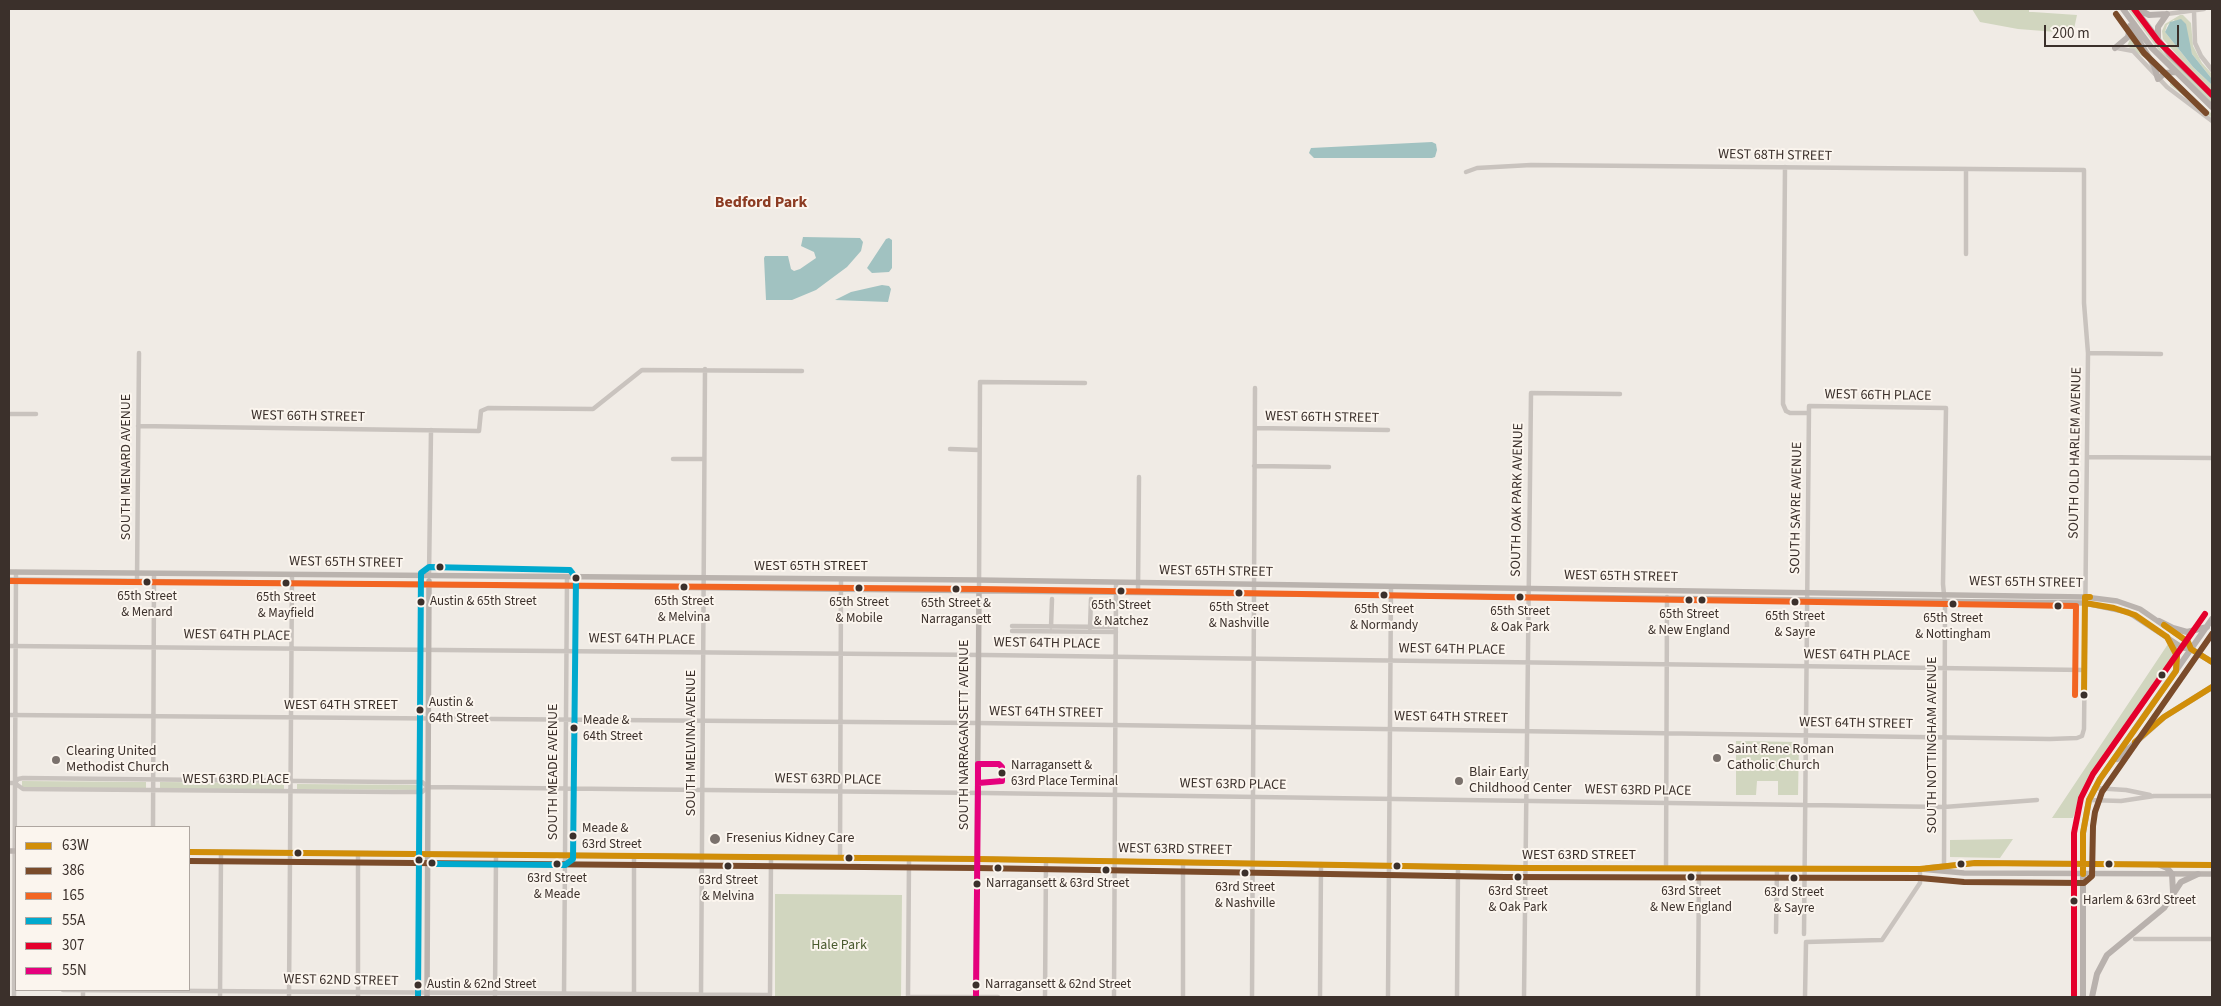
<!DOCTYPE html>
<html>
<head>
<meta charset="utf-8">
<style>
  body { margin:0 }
  #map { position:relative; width:2221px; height:1006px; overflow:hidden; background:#f0ebe5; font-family:"Source Sans 3",sans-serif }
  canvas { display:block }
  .frame { position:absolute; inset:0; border:10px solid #3b302b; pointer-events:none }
  .legend { position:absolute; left:15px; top:826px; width:175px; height:165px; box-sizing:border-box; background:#fbf5ee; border:1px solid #aea6a0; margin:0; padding:6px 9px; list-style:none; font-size:15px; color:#3b302b }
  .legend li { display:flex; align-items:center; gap:10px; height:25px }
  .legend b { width:25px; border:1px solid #aea6a0 }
  .scale { position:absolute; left:2044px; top:25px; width:135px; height:22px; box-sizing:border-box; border:2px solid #3b302b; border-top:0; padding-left:6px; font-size:15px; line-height:18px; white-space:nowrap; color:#3b302b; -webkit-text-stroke:4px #fbf5ee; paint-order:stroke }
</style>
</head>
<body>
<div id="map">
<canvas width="2221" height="1006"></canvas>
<div class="frame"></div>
<ul class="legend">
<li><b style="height:6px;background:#d18e09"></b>63W</li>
<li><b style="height:6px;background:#7a4b2a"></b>386</li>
<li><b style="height:6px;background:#f26522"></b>165</li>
<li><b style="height:6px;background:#00a9ce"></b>55A</li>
<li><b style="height:6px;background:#e4002b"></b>307</li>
<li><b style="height:6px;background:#e5007d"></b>55N</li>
</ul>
<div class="scale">200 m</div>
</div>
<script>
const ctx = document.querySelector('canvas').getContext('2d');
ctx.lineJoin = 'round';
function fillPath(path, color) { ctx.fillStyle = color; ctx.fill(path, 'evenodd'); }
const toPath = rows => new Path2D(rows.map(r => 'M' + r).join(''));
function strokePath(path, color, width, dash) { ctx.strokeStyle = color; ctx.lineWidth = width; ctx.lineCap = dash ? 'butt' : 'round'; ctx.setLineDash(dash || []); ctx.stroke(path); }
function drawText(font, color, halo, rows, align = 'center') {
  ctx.font = font + ' "Source Sans 3",sans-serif'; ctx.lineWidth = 4; ctx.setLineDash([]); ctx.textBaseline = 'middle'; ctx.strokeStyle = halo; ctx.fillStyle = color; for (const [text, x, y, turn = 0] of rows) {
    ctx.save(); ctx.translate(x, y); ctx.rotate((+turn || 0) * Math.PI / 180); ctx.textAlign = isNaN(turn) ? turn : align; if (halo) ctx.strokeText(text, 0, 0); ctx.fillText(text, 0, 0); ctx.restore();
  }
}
const green = toPath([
  [1972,9,2029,9,2029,12,2033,12,2077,15,2074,29,2069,33,2018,29,1980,22],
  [2128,9,2131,9,2163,52,2212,99,2212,103,2164,57],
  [2180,15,2183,15,2191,23,2193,46,2202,63,2212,74,2212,79,2192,54,2188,40,2174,20,2167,25,2165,32,2193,67,2212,85,2212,91,2196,77,2163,39,2162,31,2165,24],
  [2131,37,2133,37,2148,60,2127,46],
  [2170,78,2173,78,2212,114,2212,118,2170,85],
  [2168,644,2173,649,2173,661,2084,786,2073,818,2052,818],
  [1736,741,1799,742,1798,795,1778,795,1778,781,1757,781,1756,795,1736,795],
  [1507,767,1521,767,1521,776,1507,777],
  [22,781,146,782,146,789,22,787],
  [160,782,284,783,284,790,160,789],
  [297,784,421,785,421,790,297,789],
  [2013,839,2000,858,1950,857,1950,840],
  [775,894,902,895,901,997,775,997]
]);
const water = toPath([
  [2181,19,2186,24,2192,54,2212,79,2212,85,2193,67,2165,32,2170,22],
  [1432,142,1436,144,1437,150,1435,157,1432,158,1314,158,1309,153,1311,148],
  [803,237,860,238,863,242,861,251,847,267,816,290,792,300,766,300,764,258,765,256,788,256,791,269,794,271,800,269,816,258,814,252,801,246],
  [889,238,892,240,892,268,889,272,872,273,867,268,886,239],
  [882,285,889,286,891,289,888,302,835,300,851,292]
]);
const street = toPath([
  [2194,11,2195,43,2201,56,2212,70],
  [2167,14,2204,9],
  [2117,48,2133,51,2167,87,2212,121],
  [1785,167,1783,404,1786,411,1790,413,1809,413],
  [1966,254,1966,169],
  [2088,353,2161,354],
  [9,414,36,414],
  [138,426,479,431,481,411,488,408,593,409,642,370,802,371],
  [1255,428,1388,430],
  [950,449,979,450],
  [2087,457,2212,458],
  [673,459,704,459],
  [1254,466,1329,467],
  [429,576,431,430],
  [137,581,139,353],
  [979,590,980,382,1085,383],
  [1138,592,1139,477],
  [1012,626,1116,627],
  [1051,627,1052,599],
  [1090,628,1091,599],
  [1012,631,1116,632],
  [9,646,985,655,2084,670],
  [9,715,978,723,2050,739,2077,738,2082,736,2084,729,2088,353,2084,303,2084,170,1531,165,1477,168,1466,172],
  [9,783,15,783,18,779,23,778,393,782,422,782,428,787,984,793,1944,807,2037,800],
  [16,784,23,789,394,792,422,792,428,787],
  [2094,788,2126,790,2150,795],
  [2089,800,2121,801,2154,796,2212,796],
  [153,827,154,574],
  [840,858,841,580],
  [1666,868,1667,597],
  [1776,932,1777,869],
  [1804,934,1809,406,1946,408,1943,584,1945,605,1944,868],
  [2135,939,2212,939],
  [63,990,770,995,771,858],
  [564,996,567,578],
  [14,997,16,572],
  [83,997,83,990],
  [220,997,221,853],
  [289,997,292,575],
  [358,997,358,854],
  [495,997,496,855],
  [634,997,634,857],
  [701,997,705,369],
  [908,997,909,859],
  [908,997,998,997],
  [1045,997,1046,860],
  [1114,997,1116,583],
  [1183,997,1183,862],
  [1252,997,1255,388],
  [1320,997,1321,864],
  [1388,997,1391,587],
  [1457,997,1458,867],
  [1524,997,1531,393,1620,394],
  [1698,997,1699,868],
  [1805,997,1806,942,1882,940,1920,883,1920,869]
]);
const secondary = toPath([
  [9,572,979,580,2085,597,2117,601,2140,609,2188,642,2191,649,2183,648,2128,612,2085,603,9,580],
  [9,851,16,851],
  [189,852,977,859,1505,868,1920,869,1964,873,2212,874],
  [1927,868,1975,863,2212,865],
  [427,997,429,581],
  [976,997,979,590]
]);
const primary = toPath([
  [2123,9,2151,47,2212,107],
  [2135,9,2169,54,2212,95],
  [2138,9,2149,15,2167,14],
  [2131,27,2154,66,2158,79,2165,73,2175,72],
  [2158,40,2158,27,2167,14],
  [2115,48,2128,37,2130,26],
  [2159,621,2173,628,2187,632,2207,627],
  [2167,637,2176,651,2176,670],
  [2191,649,2212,662],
  [2117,759,2164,717,2212,687],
  [2160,865,2167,868,2172,874,2173,892],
  [2083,997,2083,833,2089,800,2100,779,2212,619],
  [2092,997,2097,974,2107,955,2164,908,2181,882,2198,874]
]);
const bus1 = toPath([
  [2164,625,2188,642,2191,649,2212,662],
  [2084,695,2085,597,2090,597],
  [2135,742,2164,717,2212,687],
  [189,852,977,859,1525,868,1920,869,1975,863,2212,865],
  [2083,874,2083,833,2089,800,2100,779,2176,671,2177,656,2167,637,2135,615,2114,608,2085,603]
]);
const bus2 = toPath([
  [2116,14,2144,53,2206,113],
  [189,861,977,868,1505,877,1920,878,1964,882,2084,883,2092,876,2093,826,2095,812,2102,792,2212,634]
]);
const bus3 = toPath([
  [9,581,979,589,2076,606,2075,695]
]);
const bus4 = toPath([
  [418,997,421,573,429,567,570,570,576,578,573,859,565,865,436,864]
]);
const bus5 = toPath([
  [2134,9,2158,41,2212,95],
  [2074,997,2074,833,2081,798,2093,774,2205,614]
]);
const bus6 = toPath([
  [978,764,999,764,1002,767,1002,781,978,783,978,764],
  [976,997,978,783]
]);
const markers = [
  [440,567,4.5,"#3b302b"],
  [576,578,4.5,"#3b302b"],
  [147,582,4.5,"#3b302b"],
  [286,583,4.5,"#3b302b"],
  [684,587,4.5,"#3b302b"],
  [859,588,4.5,"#3b302b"],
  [956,589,4.5,"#3b302b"],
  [1121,591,4.5,"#3b302b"],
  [1239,593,4.5,"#3b302b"],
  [1384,595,4.5,"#3b302b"],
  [1520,597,4.5,"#3b302b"],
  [1689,600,4.5,"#3b302b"],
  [1702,600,4.5,"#3b302b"],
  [421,602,4.5,"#3b302b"],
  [1795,602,4.5,"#3b302b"],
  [1953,604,4.5,"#3b302b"],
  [2058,606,4.5,"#3b302b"],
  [2162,675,4.5,"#3b302b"],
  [2084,695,4.5,"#3b302b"],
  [420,710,4.5,"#3b302b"],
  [574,728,4.5,"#3b302b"],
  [1717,758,5,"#7a716c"],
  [56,760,5,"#7a716c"],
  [1002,773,4.5,"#3b302b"],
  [1459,781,5,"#7a716c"],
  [573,836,4.5,"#3b302b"],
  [715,839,6,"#7a716c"],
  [298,853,4.5,"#3b302b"],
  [849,858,4.5,"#3b302b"],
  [419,860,4.5,"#3b302b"],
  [432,863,4.5,"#3b302b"],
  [557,864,4.5,"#3b302b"],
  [1961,864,4.5,"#3b302b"],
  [2109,864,4.5,"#3b302b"],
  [728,866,4.5,"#3b302b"],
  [1397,866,4.5,"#3b302b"],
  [998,868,4.5,"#3b302b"],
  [1106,870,4.5,"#3b302b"],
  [1245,873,4.5,"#3b302b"],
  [1518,877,4.5,"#3b302b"],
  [1691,877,4.5,"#3b302b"],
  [1794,878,4.5,"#3b302b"],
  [977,884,4.5,"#3b302b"],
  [2074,901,4.5,"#3b302b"],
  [418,985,4.5,"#3b302b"],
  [976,985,4.5,"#3b302b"]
];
const busNames = [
  ["65th Street",147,597],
  ["& Menard",147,613],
  ["65th Street",286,598],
  ["& Mayfield",286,614],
  ["Austin & 65th Street",430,602,"left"],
  ["65th Street",684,602],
  ["& Melvina",684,618],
  ["65th Street",859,603],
  ["& Mobile",859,619],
  ["65th Street &",956,604],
  ["Narragansett",956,620],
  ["65th Street",1121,606],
  ["& Natchez",1121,622],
  ["65th Street",1239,608],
  ["& Nashville",1239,624],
  ["65th Street",1384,610],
  ["& Normandy",1384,626],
  ["65th Street",1520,612],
  ["& Oak Park",1520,628],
  ["65th Street",1689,615],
  ["& New England",1689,631],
  ["65th Street",1795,617],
  ["& Sayre",1795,633],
  ["65th Street",1953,619],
  ["& Nottingham",1953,635],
  ["Austin &",429,703,"left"],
  ["64th Street",429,719,"left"],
  ["Meade &",583,721,"left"],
  ["64th Street",583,737,"left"],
  ["Narragansett &",1011,766,"left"],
  ["63rd Place Terminal",1011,782,"left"],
  ["Meade &",582,829,"left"],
  ["63rd Street",582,845,"left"],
  ["63rd Street",557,879],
  ["& Meade",557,895],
  ["63rd Street",728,881],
  ["& Melvina",728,897],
  ["Narragansett & 63rd Street",986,884,"left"],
  ["63rd Street",1245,888],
  ["& Nashville",1245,904],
  ["63rd Street",1518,892],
  ["& Oak Park",1518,908],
  ["63rd Street",1691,892],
  ["& New England",1691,908],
  ["63rd Street",1794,893],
  ["& Sayre",1794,909],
  ["Harlem & 63rd Street",2083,901,"left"],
  ["Austin & 62nd Street",427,985,"left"],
  ["Narragansett & 62nd Street",985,985,"left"]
];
const streetNames = [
  ["WEST 68TH STREET",1775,156,1],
  ["WEST 66TH PLACE",1878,396,1],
  ["WEST 66TH STREET",308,417,1],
  ["WEST 66TH STREET",1322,418,1],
  ["SOUTH OLD HARLEM AVENUE",2076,453,-89],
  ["SOUTH MENARD AVENUE",127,467,-90],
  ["SOUTH OAK PARK AVENUE",1518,500,-89],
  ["SOUTH SAYRE AVENUE",1797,508,-89],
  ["WEST 65TH STREET",346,563,1],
  ["WEST 65TH STREET",811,567],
  ["WEST 65TH STREET",1216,572,1],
  ["WEST 65TH STREET",1621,577,1],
  ["WEST 65TH STREET",2026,583,1],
  ["WEST 64TH PLACE",237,636,1],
  ["WEST 64TH PLACE",642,640,1],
  ["WEST 64TH PLACE",1047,644,1],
  ["WEST 64TH PLACE",1452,650,1],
  ["WEST 64TH PLACE",1857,656,1],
  ["WEST 64TH STREET",341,706],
  ["WEST 64TH STREET",1046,713,1],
  ["WEST 64TH STREET",1451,718,1],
  ["WEST 64TH STREET",1856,724,1],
  ["SOUTH NARRAGANSETT AVENUE",965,735,-90],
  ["SOUTH MELVINA AVENUE",692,743,-90],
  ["SOUTH NOTTINGHAM AVENUE",1933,745,-90],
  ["SOUTH MEADE AVENUE",554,772,-90],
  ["WEST 63RD PLACE",236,780],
  ["WEST 63RD PLACE",828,780,1],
  ["WEST 63RD PLACE",1233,785,1],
  ["WEST 63RD PLACE",1638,791,1],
  ["WEST 63RD STREET",1175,850,1],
  ["WEST 63RD STREET",1579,856],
  ["WEST 62ND STREET",341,981,1]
];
const poiNames = [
  ["Saint Rene Roman",1727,750],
  ["Catholic Church",1727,766],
  ["Clearing United",66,752],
  ["Methodist Church",66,768],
  ["Blair Early",1469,773],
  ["Childhood Center",1469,789],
  ["Fresenius Kidney Care",726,839]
];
const parkNames = [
  ["Hale Park",839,946]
];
const quarterNames = [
  ["Bedford Park",761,203]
];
fillPath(green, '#d1d6bf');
fillPath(water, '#a1c2c1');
strokePath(street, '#c9c3be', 4.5);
strokePath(secondary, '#bab3ae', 5.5);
strokePath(primary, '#b8b1ad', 6);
strokePath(bus1, '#d18e09', 6);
strokePath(bus2, '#7a4b2a', 6);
strokePath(bus3, '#f26522', 6);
strokePath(bus4, '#00a9ce', 6);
strokePath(bus5, '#e4002b', 6);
strokePath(bus6, '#e5007d', 6);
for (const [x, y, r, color] of markers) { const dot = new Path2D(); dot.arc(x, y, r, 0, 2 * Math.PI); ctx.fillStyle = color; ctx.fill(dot); strokePath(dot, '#fbf5ee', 2); }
drawText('13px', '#3b302b', '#fbf5ee', busNames);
drawText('14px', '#3b302b', '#fbf5ee', streetNames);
drawText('14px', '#3b302b', '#fbf5ee', poiNames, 'left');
drawText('14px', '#4a5a2e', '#fbf5ee', parkNames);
drawText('bold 16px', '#8c3b22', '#fbf5ee', quarterNames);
</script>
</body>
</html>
